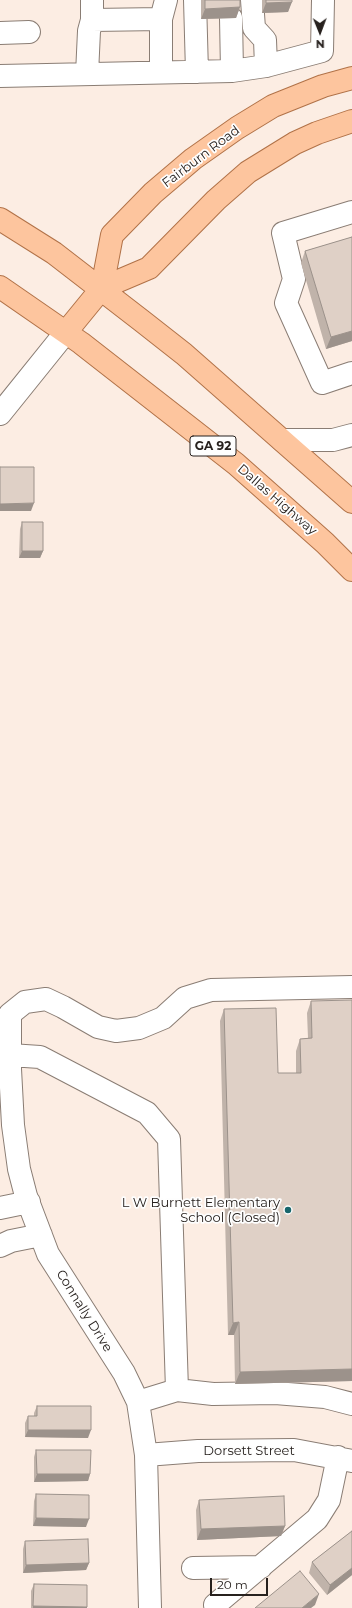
<!DOCTYPE html>
<html>
<head>
<meta charset="utf-8">
<style>
  body { margin:0 }
  #map { position:relative; width:352px; height:1608px; overflow:hidden; background:#fcede3; font-family:Montserrat,sans-serif }
  canvas { display:block }
  .north { position:absolute; left:300px; top:12px; width:40px; height:40px; -webkit-text-stroke:3px #fefefe; paint-order:stroke; rotate:179deg; font-size:11px; font-weight:700; line-height:16px; text-align:center; color:#27211e }
  .north::after { content:''; display:block; margin:auto; width:14px; height:18px; background:#27211e; clip-path:polygon(50% 0,100% 100%,50% 72%,0 100%) }
  .scale { position:absolute; left:210px; top:1578px; width:58px; height:18px; box-sizing:border-box; border:2px solid #27211e; border-top:0; padding-left:5px; font-size:12px; line-height:14px; white-space:nowrap; color:#27211e; -webkit-text-stroke:3px #fefefe; paint-order:stroke }
</style>
</head>
<body>
<div id="map">
<canvas width="352" height="1608"></canvas>
<div class="north">N</div>
<div class="scale">20 m</div>
</div>
<script>
const ctx = document.querySelector('canvas').getContext('2d');
ctx.lineJoin = 'round';
const toPath = rows => new Path2D(rows.map(r => 'M' + r).join(''));
function strokePath(path, color, width, dash) { ctx.strokeStyle = color; ctx.lineWidth = width; ctx.lineCap = dash ? 'butt' : 'round'; ctx.setLineDash(dash || []); ctx.stroke(path); }
function fillPath(path, color) { ctx.fillStyle = color; ctx.fill(path, 'evenodd'); }
function drawText(font, color, halo, rows, align = 'center') {
  ctx.font = font + ' Montserrat,sans-serif'; ctx.lineWidth = 3.5; ctx.setLineDash([]); ctx.textBaseline = 'middle'; ctx.strokeStyle = halo; ctx.fillStyle = color; for (const [text, x, y, turn = 0] of rows) {
    ctx.save(); ctx.translate(x, y); ctx.rotate((+turn || 0) * Math.PI / 180); ctx.textAlign = isNaN(turn) ? turn : align; if (halo) ctx.strokeText(text, 0, 0); ctx.fillText(text, 0, 0); ctx.restore();
  }
}
const minor = toPath([
  [92,0,92,20],
  [195,0,197,72],
  [252,0,254,28,265,40,266,66],
  [231,18,232,71],
  [161,19,166,0],
  [0,33,29,32],
  [87,74,89,31,92,20,161,19,161,71],
  [0,76,232,71,266,66,322,51,323,0],
  [352,212,283,233,294,279,286,303,322,383,352,373],
  [0,414,66,332],
  [282,440,333,440,352,435],
  [10,1055,40,1057,147,1113,169,1139,177,1390],
  [0,1208,29,1202],
  [0,1246,11,1241,41,1235],
  [138,1402,177,1390,213,1394,275,1393,325,1397,352,1404],
  [146,1455,198,1451,294,1450,352,1461],
  [193,1568,261,1567],
  [215,1605,317,1519,329,1500,338,1457],
  [150,1608,146,1455,138,1402,124,1373,48,1254,26,1196,19,1169,13,1125,10,1069,10,1014,25,1002,46,999,63,1007,98,1027,116,1031,139,1028,163,1018,185,998,211,990,352,987]
]);
const major = toPath([
  [0,219,54,253,142,321,184,354,352,502],
  [0,287,81,343,236,464,325,543,352,570],
  [102,288,112,235,153,193,193,159,237,128,273,106,323,86,352,78],
  [66,332,102,288,149,268,216,200,248,172,295,143,317,133,352,121]
]);
const wall = toPath([
  [201,0,240,0,240,7,236,18,201,19],
  [262,0,292,0,288,12,262,13],
  [352,237,352,341,326,349,301,263,305,251],
  [22,522,43,551,40,558,19,558,20,529],
  [311,1001,352,1381,235,1384,234,1335,228,1335,220,1021,224,1009,278,1073,296,1073,296,1051,300,1039,308,1038,307,1013],
  [37,1406,88,1438,25,1437,25,1423,28,1416,34,1416,34,1413],
  [36,1450,90,1474,88,1481,34,1482,34,1457],
  [36,1494,86,1527,33,1526,34,1501],
  [199,1500,285,1526,281,1536,197,1540,196,1510],
  [352,1531,352,1575,327,1595,309,1573,312,1562],
  [25,1541,89,1563,86,1570,23,1573,23,1549],
  [34,1584,87,1608,31,1608,31,1591]
]);
const shadedWall = toPath([
  [292,2,288,12,262,13,266,3],
  [240,7,236,18,201,19,205,9],
  [352,331,352,341,326,349,331,337],
  [34,503,31,511,0,511,0,504],
  [22,551,43,551,40,558,19,558],
  [239,1322,234,1335,228,1335,233,1323],
  [352,1369,352,1381,235,1384,240,1372],
  [28,1430,91,1430,88,1438,25,1437],
  [37,1474,90,1474,88,1481,34,1482],
  [36,1518,89,1519,86,1527,33,1526],
  [285,1526,281,1536,197,1540,201,1529],
  [89,1563,86,1570,23,1573,26,1565],
  [352,1568,352,1575,327,1595,330,1585],
  [319,1594,315,1605,311,1608,302,1608],
  [33,1606,87,1607,87,1608,33,1608]
]);
const building = toPath([
  [205,0,240,0,240,7,205,9,205,0],
  [266,0,292,0,292,2,266,3,266,0],
  [352,237,352,331,331,337,305,251,352,237],
  [0,467,34,467,34,503,0,504,0,467],
  [22,522,43,522,43,551,22,551,22,522],
  [352,1000,352,1369,240,1372,239,1322,233,1323,224,1009,276,1008,278,1073,301,1073,300,1039,312,1038,311,1001,352,1000],
  [37,1406,91,1406,91,1430,28,1430,28,1416,37,1416,37,1406],
  [36,1450,91,1450,90,1474,37,1474,36,1450],
  [36,1494,89,1495,89,1519,36,1518,36,1494],
  [284,1496,285,1526,201,1529,199,1500,284,1496],
  [352,1531,352,1568,330,1585,312,1562,352,1531],
  [88,1539,89,1563,26,1565,25,1541,88,1539],
  [300,1571,319,1594,302,1608,255,1608,300,1571],
  [34,1584,87,1585,87,1607,33,1606,34,1584]
]);
const markers = [
  [288,1210,4,"#18666c"]
];
const shields = [
  [213,446,46]
];
const shieldNames = [
  ["GA 92",213,446]
];
const streetNames = [
  ["Fairburn Road",201,157,-37],
  ["Dallas Highway",277,500,41],
  ["Connally Drive",84,1311,58],
  ["Dorsett Street",249,1451]
];
const poiNames = [
  ["L W Burnett Elementary",280,1203],
  ["School (Closed)",280,1218]
];
strokePath(minor, '#8a7d74', 24);
strokePath(major, '#b17248', 24);
strokePath(minor, '#fff', 22);
strokePath(major, '#fdc59e', 22);
fillPath(wall, '#c0b3aa');
fillPath(shadedWall, '#9c928b');
fillPath(building, '#dfd0c6');
strokePath(building, '#9c928b', 1);
for (const [x, y, r, color] of markers) { const dot = new Path2D(); dot.arc(x, y, r, 0, 2 * Math.PI); ctx.fillStyle = color; ctx.fill(dot); strokePath(dot, '#fefefe', 1.5); }
for (const [x, y, w] of shields) { const box = new Path2D(); box.roundRect(x - w / 2, y - 10, w, 20, 3); ctx.fillStyle = '#fefefe'; ctx.fill(box); strokePath(box, '#27211e', 1); }
drawText('bold 12px', '#27211e', null, shieldNames);
drawText('13px', '#27211e', '#fefefe', streetNames);
drawText('13px', '#27211e', '#fefefe', poiNames, 'right');
</script>
</body>
</html>
